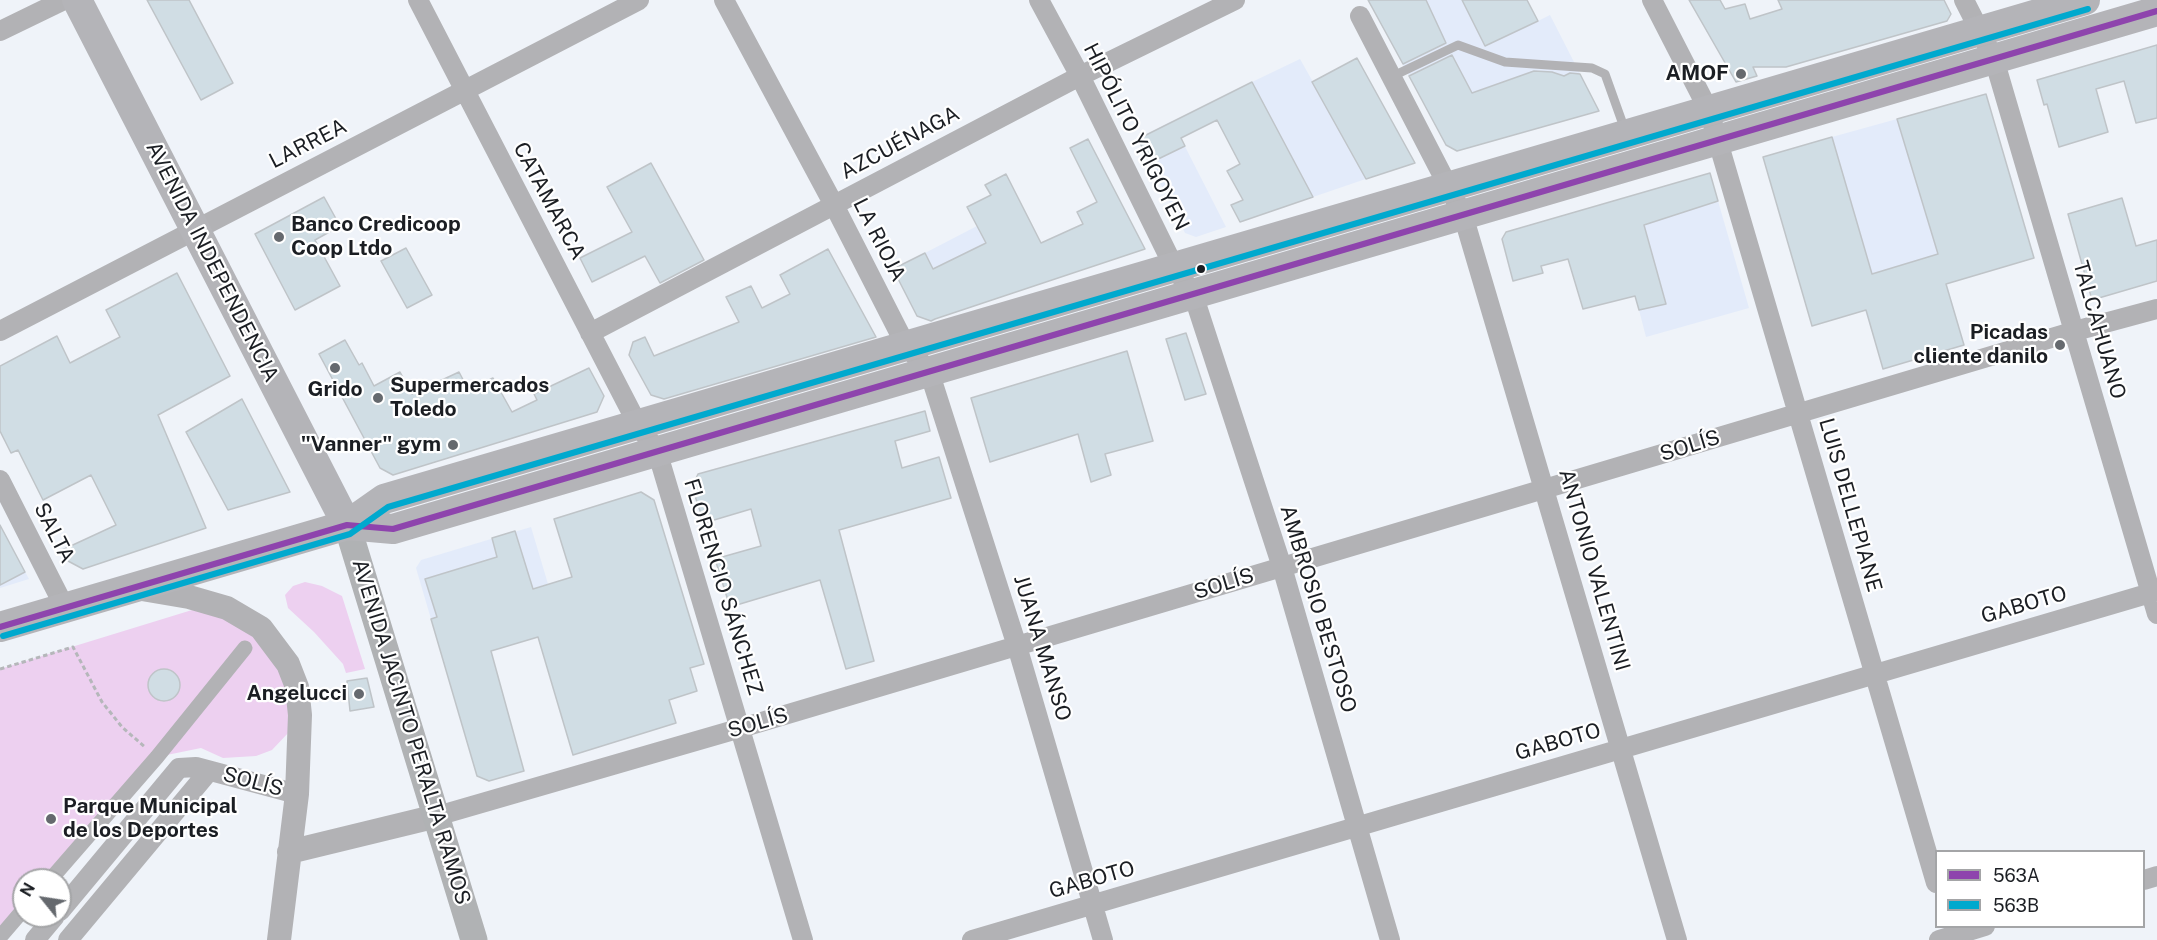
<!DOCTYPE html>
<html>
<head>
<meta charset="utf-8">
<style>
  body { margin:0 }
  #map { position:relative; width:2157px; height:940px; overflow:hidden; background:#eff3f9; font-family:"Public Sans",sans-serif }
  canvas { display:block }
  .legend { position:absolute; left:1935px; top:850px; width:210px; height:78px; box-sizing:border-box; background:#fff; border:2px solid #a4a5a7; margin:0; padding:8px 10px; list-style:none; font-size:18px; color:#1b1e23 }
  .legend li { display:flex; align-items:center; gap:12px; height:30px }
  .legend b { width:30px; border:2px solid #a4a5a7 }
  .north { position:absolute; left:12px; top:868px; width:60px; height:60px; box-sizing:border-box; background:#fff; border:2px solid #a4a5a7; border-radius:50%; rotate:300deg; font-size:16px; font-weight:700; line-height:24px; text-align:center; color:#1b1e23 }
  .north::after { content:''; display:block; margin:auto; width:21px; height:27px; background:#65696e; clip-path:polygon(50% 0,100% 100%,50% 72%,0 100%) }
</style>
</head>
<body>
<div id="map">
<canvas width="2157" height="940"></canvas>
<ul class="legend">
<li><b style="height:8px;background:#8e44ad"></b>563A</li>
<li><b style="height:8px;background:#00a9ce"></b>563B</li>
</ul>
<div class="north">N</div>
</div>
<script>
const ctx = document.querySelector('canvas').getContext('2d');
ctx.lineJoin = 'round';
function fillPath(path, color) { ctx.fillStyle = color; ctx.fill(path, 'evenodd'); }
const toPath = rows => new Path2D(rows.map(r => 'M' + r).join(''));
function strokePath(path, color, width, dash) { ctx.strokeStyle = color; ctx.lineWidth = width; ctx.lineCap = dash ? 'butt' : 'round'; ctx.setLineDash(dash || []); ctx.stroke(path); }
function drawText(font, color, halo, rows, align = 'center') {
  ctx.font = font + ' "Public Sans",sans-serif'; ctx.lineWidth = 4.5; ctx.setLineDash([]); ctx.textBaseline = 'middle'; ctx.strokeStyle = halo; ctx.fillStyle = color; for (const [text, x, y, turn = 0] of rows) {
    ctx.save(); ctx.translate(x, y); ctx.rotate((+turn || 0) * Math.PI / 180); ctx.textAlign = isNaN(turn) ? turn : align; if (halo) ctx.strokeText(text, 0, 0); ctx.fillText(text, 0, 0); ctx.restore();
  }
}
const built = toPath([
  [1368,0,1527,0,1538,21,1550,15,1599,111,1457,151,1446,145],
  [1357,58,1387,113,1392,170,1313,197,1252,82,1300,59,1313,82],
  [1897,119,1921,199,2010,173,2034,258,1947,284,1964,345,1883,369,1865,310,1812,326,1780,215,1848,195,1832,137],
  [1172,121,1226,227,1196,237,1185,233,1138,139],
  [1718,201,1749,308,1646,337,1639,310,1666,303,1644,225],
  [977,226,1013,293,955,313,925,253],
  [0,525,29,579,0,588],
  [531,527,548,584,431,619,416,568,421,560]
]);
const green = toPath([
  [305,582,322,586,342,596,365,669,346,673,343,664,314,632,288,608,285,595,293,586],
  [192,610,232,618,265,639,285,674,290,731,272,750,256,756,223,758,201,748,157,757,50,880,24,880,24,909,0,937,0,669]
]);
const building = toPath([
  [147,0,189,0,233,83,201,100,147,0],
  [1368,0,1426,0,1446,43,1403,64,1368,0],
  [1462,0,1527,0,1538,21,1485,46,1462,0],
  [1689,0,1720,0,1725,9,1745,4,1750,19,1782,9,1778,0,1944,0,1951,14,1947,21,1786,67,1753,67,1757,76,1736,82,1689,0],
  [2157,45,2157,118,2136,123,2124,81,2096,89,2108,132,2059,147,2047,104,2044,105,2037,80,2157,45],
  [1452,55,1472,93,1534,71,1552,72,1564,76,1570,73,1580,74,1599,111,1457,151,1446,145,1409,76,1452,55],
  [1357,58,1415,163,1366,179,1312,82,1357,58],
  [1252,82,1313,197,1240,222,1231,205,1243,200,1227,171,1240,164,1217,120,1181,138,1185,146,1150,163,1138,139,1252,82],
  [1986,94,2034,258,1946,284,1964,345,1883,369,1866,310,1812,326,1763,157,1832,137,1872,274,1938,254,1897,119,1986,94],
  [1088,139,1145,249,935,319,931,321,917,316,893,269,925,253,933,269,986,243,967,207,991,195,985,185,1006,174,1041,243,1083,224,1077,212,1097,202,1070,148,1088,139],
  [651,163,704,260,660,283,645,256,592,282,580,258,632,232,607,187,651,163],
  [1710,173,1718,201,1644,225,1666,304,1639,310,1635,296,1583,309,1568,259,1541,266,1543,273,1513,281,1502,239,1506,232,1710,173],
  [324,197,340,226,315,240,340,286,295,310,255,234,324,197],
  [2122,198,2136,246,2157,240,2157,281,2092,300,2068,214,2122,198],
  [406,248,432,295,407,308,381,261,406,248],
  [828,249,876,337,664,399,651,395,629,355,633,342,645,337,654,356,739,322,726,297,751,286,762,308,790,294,780,275,828,249],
  [177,273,230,376,158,415,206,528,83,569,68,561,62,550,116,525,91,475,43,500,18,450,11,453,0,431,0,366,57,336,70,363,120,337,106,310,177,273],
  [1186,333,1206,394,1185,400,1166,339,1186,333],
  [345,340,359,365,362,363,374,386,400,372,412,394,459,372,468,389,493,378,512,412,537,400,534,394,589,368,604,396,597,412,393,475,380,468,319,354,345,340],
  [1127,351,1153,441,1105,454,1111,475,1091,482,1078,434,990,462,971,398,1127,351],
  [242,399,290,492,228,510,186,432,242,399],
  [925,411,930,431,895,441,902,468,939,457,951,498,839,530,874,661,846,669,820,580,730,607,715,559,761,546,751,509,704,523,692,487,698,474,925,411],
  [641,492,654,500,704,664,690,668,697,691,669,700,676,723,573,755,538,637,491,651,524,771,489,781,477,776,431,619,437,617,425,579,497,557,492,538,515,531,533,589,572,577,554,519,641,492],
  [0,525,25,572,0,585,0,525],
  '148 685a16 16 0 1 1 32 0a16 16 0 1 1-32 0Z',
  [367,678,374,707,350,711,347,681,367,678]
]);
const path = toPath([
  [0,669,73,647,102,702,122,727,146,748]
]);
const service = toPath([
  [1391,77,1458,45,1505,62,1592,68,1605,74,1625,130]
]);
const pedestrian = toPath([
  [50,880,157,757,245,648],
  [0,937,24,909]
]);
const minor = toPath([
  [418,0,638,425,657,451,803,940],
  [724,0,834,205,906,346,929,371,1017,646,1103,940],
  [1039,0,1080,76,1174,267,1193,294,1282,567,1390,940],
  [1652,0,1709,111,1936,883],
  [1964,0,1994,59,2157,614],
  [1360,16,1463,215,1677,940],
  [0,31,64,0],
  [0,331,639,0],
  [590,333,1080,76,1235,0],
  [0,480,65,608],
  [437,816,741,728,2075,331,2157,309],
  [2144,880,2157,876],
  [60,911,179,768,196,767,297,794],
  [35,940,55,916],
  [68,940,209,771],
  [972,940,2157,591],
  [1939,940,1985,926]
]);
const tertiary = toPath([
  [136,588,189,597,227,608,261,628,288,664,297,687,300,715,297,794,279,940],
  [289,852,437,816]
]);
const secondary = toPath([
  [347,525,474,940]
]);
const primary = toPath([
  [77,0,347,525],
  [347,525,393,529,2157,11],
  [0,627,347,525,384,499,2085,0]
]);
const bus1 = toPath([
  [0,627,347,525,393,529,2157,11]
]);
const bus2 = toPath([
  [3,636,350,534,388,507,2088,9]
]);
const markers = [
  [1741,74,6,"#65696e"],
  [279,237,6,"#65696e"],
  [1201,269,5,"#1b1e23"],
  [2060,345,6,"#65696e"],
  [335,368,6,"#65696e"],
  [378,398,6,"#65696e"],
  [453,445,6,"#65696e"],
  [359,694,6,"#65696e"],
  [51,819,6,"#65696e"]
];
const poiNames = [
  ["AMOF",1729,74],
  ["Banco Credicoop",291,225,"left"],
  ["Coop Ltdo",291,249,"left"],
  ["Picadas",2048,333],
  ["cliente danilo",2048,357],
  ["Supermercados",390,386,"left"],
  ["Toledo",390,410,"left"],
  ["Grido",335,390,"center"],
  ["\"Vanner\" gym",441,445],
  ["Angelucci",347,694],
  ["Parque Municipal",63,807,"left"],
  ["de los Deportes",63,831,"left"]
];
const streetNames = [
  ["HIPÓLITO YRIGOYEN",1136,137,63],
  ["AZCUÉNAGA",900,143,-28],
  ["LARREA",308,144,-27],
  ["CATAMARCA",549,201,62],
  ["LA RIOJA",879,240,63],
  ["AVENIDA INDEPENDENCIA",212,262,63],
  ["TALCAHUANO",2099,330,74],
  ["SOLÍS",1690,446,-17],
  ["LUIS DELLEPIANE",1850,505,74],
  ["SALTA",54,533,63],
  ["ANTONIO VALENTINI",1594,570,74],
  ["SOLÍS",1224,584,-17],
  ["FLORENCIO SÁNCHEZ",723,587,73],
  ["GABOTO",2024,605,-16],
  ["AMBROSIO BESTOSO",1318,609,73],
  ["JUANA MANSO",1042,648,73],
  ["SOLÍS",758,723,-16],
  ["AVENIDA JACINTO PERALTA RAMOS",411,732,73],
  ["GABOTO",1558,742,-16],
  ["SOLÍS",253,782,15],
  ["GABOTO",1092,880,-16]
];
fillPath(built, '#e3ebfa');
fillPath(green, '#edd0f0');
fillPath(building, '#d0dde4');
strokePath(building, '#bfc4c8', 1.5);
strokePath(path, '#b5b7ba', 3, [4.5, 3]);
strokePath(service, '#b2b2b5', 9);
strokePath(pedestrian, '#b2b2b5', 15);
strokePath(minor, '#b2b2b5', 20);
strokePath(tertiary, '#b2b2b5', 24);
strokePath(secondary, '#b0b2b4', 27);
strokePath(primary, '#b4b4b8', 30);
strokePath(bus1, '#8e44ad', 6);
strokePath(bus2, '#00a9ce', 6);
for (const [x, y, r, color] of markers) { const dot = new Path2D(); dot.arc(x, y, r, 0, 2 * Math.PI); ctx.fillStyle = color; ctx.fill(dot); strokePath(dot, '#fff', 2); }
drawText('bold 21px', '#1b1e23', '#fff', poiNames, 'right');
drawText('21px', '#1b1e23', '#fff', streetNames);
</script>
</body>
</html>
